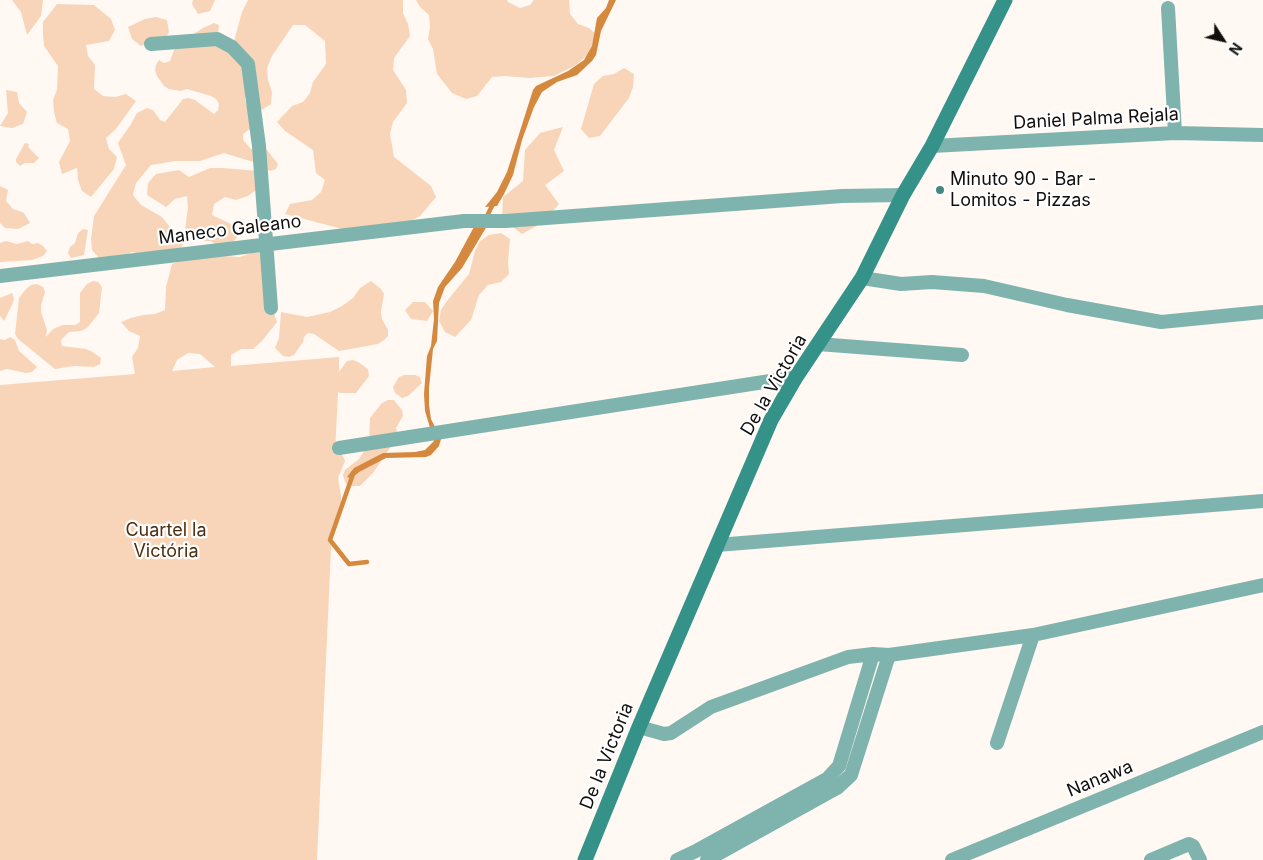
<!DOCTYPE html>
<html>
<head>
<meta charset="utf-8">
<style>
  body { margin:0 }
  #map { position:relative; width:1263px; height:860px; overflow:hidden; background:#fff8f3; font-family:Inter,sans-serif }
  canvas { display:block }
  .north { position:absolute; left:1198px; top:15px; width:50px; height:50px; -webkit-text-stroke:4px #fff; paint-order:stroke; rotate:125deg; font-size:14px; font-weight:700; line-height:20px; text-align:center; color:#110f0d }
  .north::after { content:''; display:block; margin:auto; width:18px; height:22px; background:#110f0d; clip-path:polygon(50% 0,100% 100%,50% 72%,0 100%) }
</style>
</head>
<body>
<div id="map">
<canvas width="1263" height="860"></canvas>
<div class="north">N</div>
</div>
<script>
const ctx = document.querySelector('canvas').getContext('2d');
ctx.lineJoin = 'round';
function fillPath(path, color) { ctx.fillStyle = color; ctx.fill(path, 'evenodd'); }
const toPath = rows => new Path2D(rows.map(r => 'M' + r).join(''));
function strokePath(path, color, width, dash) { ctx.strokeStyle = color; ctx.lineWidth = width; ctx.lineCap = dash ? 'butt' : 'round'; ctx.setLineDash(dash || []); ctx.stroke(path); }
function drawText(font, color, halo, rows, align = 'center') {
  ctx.font = font + ' Inter,sans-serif'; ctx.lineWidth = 4.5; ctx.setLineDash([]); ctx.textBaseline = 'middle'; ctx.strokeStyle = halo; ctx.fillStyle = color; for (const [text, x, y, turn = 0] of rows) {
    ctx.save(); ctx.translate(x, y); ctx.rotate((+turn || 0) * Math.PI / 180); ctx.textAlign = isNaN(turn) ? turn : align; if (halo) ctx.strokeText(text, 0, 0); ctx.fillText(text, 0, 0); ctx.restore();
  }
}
const green = toPath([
  [12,0,43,0,41,16,27,35,21,12],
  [193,0,215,0,210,11,198,14,192,4],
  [248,0,403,0,403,13,408,24,410,36,394,58,393,70,406,90,407,103,393,122,390,134,394,157,431,186,436,197,420,216,398,228,350,231,285,214,290,204,312,200,321,192,325,180,316,173,313,150,285,131,277,122,292,106,303,102,310,93,313,82,326,64,325,41,305,25,293,25,272,56,267,68,268,80,272,92,271,104,260,111,251,93,256,69,251,59,233,45,242,12],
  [416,0,507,0,508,2,520,8,530,5,534,0,569,0,570,14,578,24,589,28,598,36,595,48,576,65,554,76,530,78,505,76,492,77,477,96,466,99,452,93,437,74,433,49,428,39,430,27,429,15,420,7],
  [57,4,94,5,111,19,115,30,109,41,86,45,88,56,95,65,94,89,103,96,115,97,126,94,136,101,116,129,106,138,109,149,117,157,114,169,91,197,82,191,78,180,77,168,62,174,59,162,70,141,68,129,57,123,54,112,53,100,57,90,58,66,44,46,43,34,43,22],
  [156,17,167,20,169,32,163,43,151,42,141,46,132,39,128,27,145,19],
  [214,23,219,25,218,32,227,47,242,57,246,87,245,99,251,122,250,129,243,134,243,140,251,149,257,150,262,147,267,150,278,164,276,169,270,171,260,164,224,153,200,161,175,161,151,165,136,183,133,195,141,205,162,217,183,244,177,254,166,259,131,252,123,260,100,259,92,250,91,239,94,216,126,165,118,143,131,124,137,113,147,108,153,110,160,120,165,122,183,99,189,98,195,100,214,114,218,110,219,104,216,99,211,96,187,89,181,91,169,89,164,86,157,76,155,70,156,65,159,60,164,63,170,61,176,45,203,28],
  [624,68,634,74,633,87,629,98,600,136,589,138,581,129,594,84,603,76,614,74],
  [6,90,17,92,19,103,27,112,23,124,12,128,0,126,8,113],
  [563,127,554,150,564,171,545,185,559,204,542,223,522,234,502,219,503,197,523,181,525,150,540,133],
  [25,143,29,144,28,147,39,158,34,163,25,163,20,166,16,162,16,159],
  [210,168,223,168,258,171,259,188,248,196,236,200,225,197,214,204,212,215,233,225,238,236,231,245,220,248,211,241,199,241,189,236,185,230,188,207,187,196,175,199,166,207,147,195,148,183,156,174,179,170,189,177],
  [0,186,8,190,6,201,13,209,24,213,30,223,18,229,5,228,0,223],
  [83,229,88,230,84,255,71,258,68,253,70,247,75,243,78,233],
  [501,233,510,239,508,262,509,274,501,282,488,285,479,295,471,320,455,337,445,332,439,321,441,310,447,301,469,274,475,251,480,241,489,235],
  [6,241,17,244,28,241,32,244,38,243,43,246,47,251,43,256,32,260,0,262,0,243],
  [251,253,263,253,273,311,277,322,262,341,253,349,241,349,231,355,231,366,339,357,339,372,347,361,353,360,358,362,368,369,369,376,356,393,340,393,338,392,335,453,338,452,343,456,345,461,338,478,341,496,341,515,332,527,317,860,0,860,0,385,135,374,132,357,138,348,140,336,129,331,121,322,131,318,143,315,155,314,165,310,166,287,172,264,182,260,204,255,240,257],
  [188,353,200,354,215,367,172,371,177,360],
  [93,281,98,282,102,287,99,313,87,328,81,331,69,332,61,340,62,346,86,349,91,351,101,358,100,364,94,367,74,366,55,369,18,339,15,334,19,298,26,289,31,285,37,284,43,287,45,292,41,305,41,312,47,330,46,337,53,329,63,325,75,325,80,322,80,293,87,284],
  [371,281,381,289,384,294,381,312,382,319,388,330,388,336,384,340,378,344,339,351,314,334,308,333,304,337,303,342,294,355,289,357,283,356,275,348,279,338,281,312,307,317,330,312,342,306,353,298,360,288],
  [12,293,14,299,12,305,4,321,0,316,0,298],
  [413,302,425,302,433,311,427,321,411,319,405,310],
  [10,337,15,340,19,351,37,367,32,372,26,373,7,369,0,371,0,339,5,340],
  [404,375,415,375,420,377,422,383,408,396,402,398,395,393,393,387,399,377],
  [388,400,394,400,402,410,403,416,396,428,398,436,373,473,360,486,348,486,345,482,343,475,345,470,359,459,369,443,370,418,382,403]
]);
const water = toPath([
  [609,0,616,0,601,31,596,55,592,61,577,75,557,82,542,92,534,107,522,140,513,175,504,194,497,206,485,207,497,192,507,172,533,90,536,86,568,71,584,60,592,46,597,18,606,8],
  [475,225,487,226,462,268,445,287,439,303,437,341,433,349,429,388,429,405,431,419,441,439,439,446,431,455,426,457,386,458,359,472,352,478,347,477,354,468,383,453,415,452,425,450,434,441,425,411,424,394,427,356,431,346,434,319,433,301,438,287,455,262]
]);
const stream = toPath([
  [486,218,494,202],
  [353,474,330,540,349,564,367,562]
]);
const street = toPath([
  [1168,8,1175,133],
  [151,44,217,39,232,47,248,64,259,146,271,308],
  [932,146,1175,133,1263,135],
  [0,276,464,221,506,221,842,196,903,195],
  [862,278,901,284,932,282,984,286,1067,305,1161,322,1263,312],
  [818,344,962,355],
  [339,448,796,377],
  [717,545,1263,501],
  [639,727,664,734,671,733,711,707,848,657,873,654,889,655,1033,635,1263,585],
  [997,743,1033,635],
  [677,860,698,850,827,779,839,766,873,654],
  [707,860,837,788,851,775,889,655],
  [952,860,1263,732],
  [1151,860,1189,844,1193,846,1200,860]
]);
const secondary = toPath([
  [585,860,639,727,771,420,796,377,862,278,903,195,932,146,1005,0]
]);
const markers = [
  [940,190,5,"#428881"]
];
const streetNames = [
  ["Daniel Palma Rejala",1096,119,-3],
  ["Maneco Galeano",230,230,-7],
  ["De la Victoria",774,385,-60],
  ["De la Victoria",607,756,-68],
  ["Nanawa",1100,779,-22]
];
const poiNames = [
  ["Minuto 90 - Bar -",950,180],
  ["Lomitos - Pizzas",950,201]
];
const parkNames = [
  ["Cuartel la",166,531],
  ["Victória",166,552]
];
fillPath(green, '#f8d5b8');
fillPath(water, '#d5893e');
strokePath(stream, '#d5893e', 4.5);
strokePath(street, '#7eb4ad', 14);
strokePath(secondary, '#349288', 15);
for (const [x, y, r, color] of markers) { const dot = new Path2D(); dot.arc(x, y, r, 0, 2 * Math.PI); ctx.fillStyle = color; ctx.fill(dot); strokePath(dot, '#fff', 2); }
drawText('18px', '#110f0d', '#fff', streetNames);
drawText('18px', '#110f0d', '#fff', poiNames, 'left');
drawText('18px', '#4d2e0f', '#fff', parkNames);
</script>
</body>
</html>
